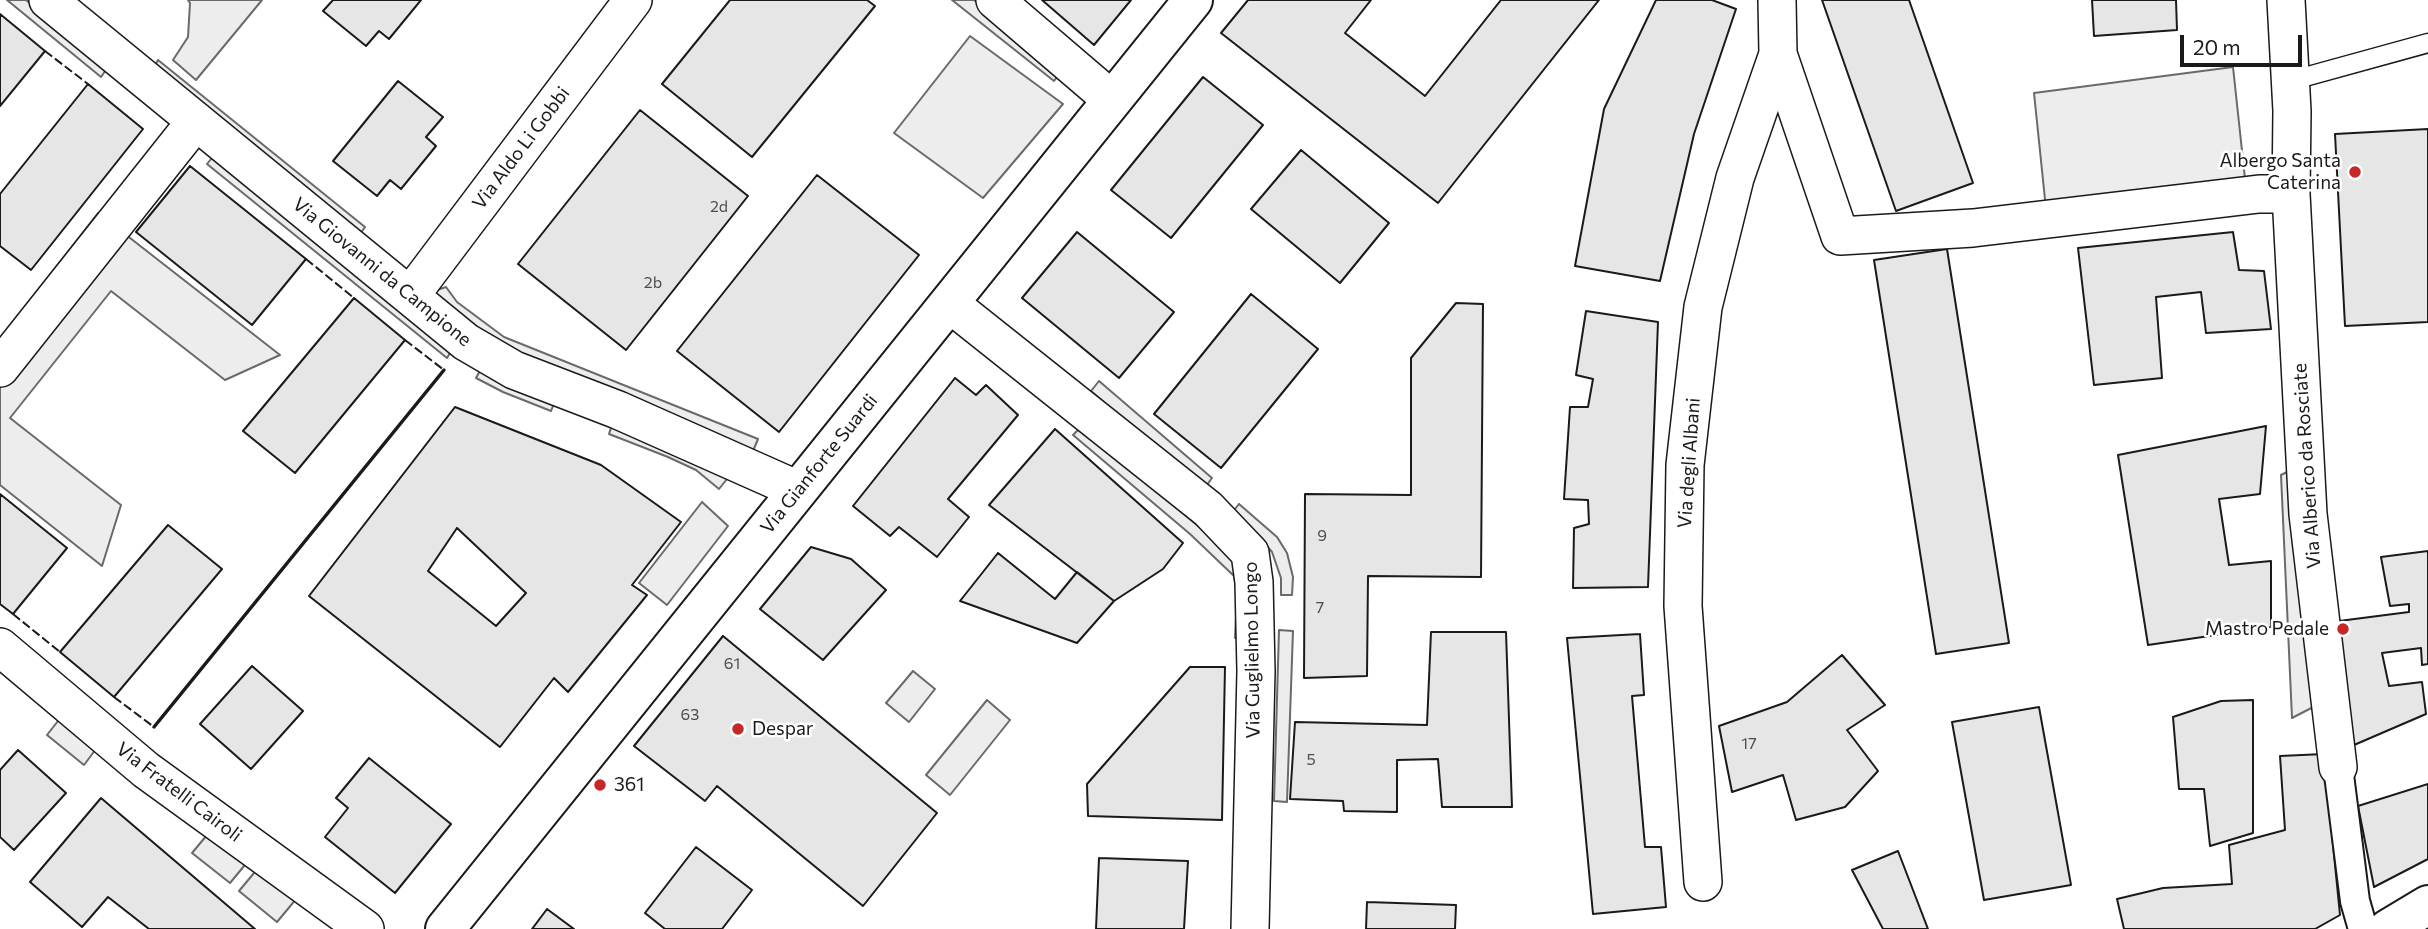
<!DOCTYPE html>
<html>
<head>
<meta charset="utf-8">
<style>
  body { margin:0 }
  #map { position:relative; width:2428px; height:929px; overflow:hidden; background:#fff; font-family:Commissioner,sans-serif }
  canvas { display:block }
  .scale { position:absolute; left:2180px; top:35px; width:122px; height:32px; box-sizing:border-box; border:4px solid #1a1a1a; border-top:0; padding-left:9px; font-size:21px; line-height:24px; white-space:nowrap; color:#1a1a1a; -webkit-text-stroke:5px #fff; paint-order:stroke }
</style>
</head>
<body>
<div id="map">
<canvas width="2428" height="929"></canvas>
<div class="scale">20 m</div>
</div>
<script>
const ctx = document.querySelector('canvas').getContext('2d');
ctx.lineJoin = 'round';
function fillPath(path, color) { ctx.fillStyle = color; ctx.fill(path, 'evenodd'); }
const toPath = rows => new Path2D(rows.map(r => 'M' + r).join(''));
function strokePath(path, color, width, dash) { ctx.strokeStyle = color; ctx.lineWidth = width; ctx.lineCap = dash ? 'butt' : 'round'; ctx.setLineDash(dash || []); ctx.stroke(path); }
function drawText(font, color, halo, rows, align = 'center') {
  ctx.font = font + ' Commissioner,sans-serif'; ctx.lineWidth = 5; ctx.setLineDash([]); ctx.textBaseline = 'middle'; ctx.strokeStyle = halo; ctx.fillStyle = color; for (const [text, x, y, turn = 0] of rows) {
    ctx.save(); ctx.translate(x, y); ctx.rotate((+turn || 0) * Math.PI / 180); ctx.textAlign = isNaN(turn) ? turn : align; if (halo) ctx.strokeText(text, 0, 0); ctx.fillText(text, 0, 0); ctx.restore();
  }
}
const built = toPath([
  [7,0,26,0,108,67,101,77,7,0],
  [188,0,262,0,196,80,173,60,188,37,190,3,188,0],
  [952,0,974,0,1061,72,1054,81,952,0],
  [970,36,1063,104,983,198,894,133,970,36],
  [158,60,365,227,358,237,152,71,158,60],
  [2233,67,2246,188,2046,209,2034,93,2233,67],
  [215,154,453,348,447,358,207,164,215,154],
  [98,213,280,355,225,380,111,291,10,418,121,505,102,566,0,485,0,339,98,213],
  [446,287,457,302,504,337,758,439,753,451,499,348,431,292,446,287],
  [482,367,555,401,551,411,503,392,476,378,482,367],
  [1099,381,1212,478,1204,489,1091,391,1099,381],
  [613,422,702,460,727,479,719,489,696,470,668,457,609,434,613,422],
  [1081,427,1237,559,1247,639,1235,638,1237,593,1234,576,1190,534,1073,435,1081,427],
  [2305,463,2321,703,2292,718,2281,475,2305,463],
  [702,502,728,526,667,605,639,583,702,502],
  [1239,504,1277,537,1287,553,1293,577,1292,595,1281,595,1281,578,1272,552,1258,536,1231,514,1239,504],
  [1279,630,1293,631,1287,802,1274,801,1279,630],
  [913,671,935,689,909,722,886,703,913,671],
  [987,700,1010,720,950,795,926,775,987,700],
  [65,712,102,741,84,765,47,735,65,712],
  [212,829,249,860,230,883,192,853,212,829],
  [259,867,297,898,277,922,239,891,259,867]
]);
const building = toPath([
  [333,0,421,0,389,39,379,31,366,46,323,11,333,0],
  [730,0,867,0,875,6,752,157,662,84,730,0],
  [1042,0,1131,0,1094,45,1042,0],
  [1248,0,1371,0,1345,33,1425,96,1501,0,1599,0,1438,203,1221,33,1248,0],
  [1656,0,1712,0,1736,9,1694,134,1660,281,1575,266,1604,109,1656,0],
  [1822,0,1909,0,1973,183,1896,211,1822,0],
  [2092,0,2176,0,2177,30,2094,36,2092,0],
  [0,14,45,51,0,106,0,14],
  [1203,77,1263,125,1171,238,1111,190,1203,77],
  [398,81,443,117,426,137,436,146,401,189,390,180,377,196,333,161,398,81],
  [88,84,143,129,31,270,0,246,0,194,88,84],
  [640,110,748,196,626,350,518,264,640,110],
  [2428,129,2428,322,2345,326,2335,134,2428,129],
  [1301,150,1389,223,1340,283,1251,209,1301,150],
  [190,166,306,259,252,325,136,232,190,166],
  [817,175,919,255,779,432,677,351,817,175],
  [1077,232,1174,312,1119,378,1022,298,1077,232],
  [2233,232,2239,270,2264,271,2271,329,2206,333,2201,292,2156,297,2162,378,2094,385,2078,248,2233,232],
  [1947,249,2009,643,1936,654,1874,260,1947,249],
  [1251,294,1318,349,1221,468,1154,414,1251,294],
  [354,298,405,340,295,473,243,431,354,298],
  [1456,303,1483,304,1481,577,1368,576,1367,676,1304,678,1305,494,1411,495,1411,358,1456,303],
  [1586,311,1658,322,1648,587,1573,588,1574,528,1589,524,1588,500,1564,499,1570,407,1588,407,1593,379,1576,375,1586,311],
  [955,378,976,395,986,385,1018,415,948,499,969,517,937,557,899,527,890,536,853,506,955,378],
  [455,407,601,465,681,522,632,585,647,595,568,692,554,678,500,747,309,596,455,407],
  [457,528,526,593,496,626,428,571,457,528],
  [2266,426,2260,494,2219,499,2229,565,2271,561,2271,627,2148,645,2118,455,2266,426],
  [1055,429,1183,543,1163,569,1114,601,989,505,1055,429],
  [0,494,67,548,13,614,0,604,0,494],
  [168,525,222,569,114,697,60,652,168,525],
  [811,547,851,559,886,590,823,660,760,609,811,547],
  [2428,551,2428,664,2422,665,2421,648,2382,653,2389,686,2422,682,2426,714,2354,745,2339,621,2409,612,2409,604,2390,606,2381,557,2428,551],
  [998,553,1055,599,1077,572,1114,601,1077,643,960,601,998,553],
  [1431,632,1506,632,1512,807,1442,807,1438,759,1397,760,1397,812,1344,811,1343,801,1290,799,1295,722,1427,725,1431,632],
  [1640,634,1644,695,1632,696,1645,847,1661,847,1666,907,1593,914,1567,638,1640,634],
  [723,636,937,813,863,906,717,786,705,801,634,746,723,636],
  [1842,655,1885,705,1847,730,1878,771,1845,807,1796,820,1783,775,1732,792,1719,726,1787,702,1842,655],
  [252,666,303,711,251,769,200,724,252,666],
  [1190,667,1225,667,1222,820,1088,816,1087,784,1190,667],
  [2253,700,2253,833,2210,846,2204,789,2179,789,2173,717,2221,701,2253,700],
  [2039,707,2071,885,1984,900,1952,722,2039,707],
  [18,750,66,793,14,850,0,837,0,770,18,750],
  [2324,754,2340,915,2315,929,2124,929,2117,899,2163,888,2232,884,2229,845,2285,830,2280,756,2324,754],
  [369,758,451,824,395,893,325,837,348,808,336,798,369,758],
  [2428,784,2428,859,2374,887,2358,806,2428,784],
  [101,798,255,929,149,929,108,897,82,927,30,882,101,798],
  [696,847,752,890,722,929,665,929,645,913,696,847],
  [1898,851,1928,929,1883,929,1852,870,1898,851],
  [1099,858,1188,861,1184,929,1096,929,1099,858],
  [1367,902,1456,905,1455,929,1366,929,1367,902],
  [547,909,574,929,532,929,547,909]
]);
const service = toPath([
  [2290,81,2428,43]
]);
const pedestrian = toPath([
  [2338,767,2355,901,2363,929]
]);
const minor = toPath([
  [48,0,466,342,514,370,618,410,798,490],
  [995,0,1112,100],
  [2286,0,2292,111,2291,194,2308,514,2338,767],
  [1778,54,1840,236,1973,228,2259,194,2291,194],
  [410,296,633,0],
  [949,303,1208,509,1250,553,1254,582,1256,671,1250,929],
  [0,368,196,121],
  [0,647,146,770,365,929],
  [1703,882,1683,606,1685,465,1703,307,1735,178,1778,54,1777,0]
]);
const tertiary = toPath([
  [445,929,1193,0],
  [2388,929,2428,905]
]);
const fence = toPath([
  [45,51,88,84],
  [306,259,354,298],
  [405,340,444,370],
  [13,614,60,652],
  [114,697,154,727]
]);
const wall = toPath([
  [154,727,444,370]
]);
const markers = [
  [2355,172,7,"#c62828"],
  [2343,629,7,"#c62828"],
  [738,729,7,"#c62828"],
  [600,785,7,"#c62828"]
];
const numberNames = [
  ["2d",719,207],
  ["2b",653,283],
  ["9",1322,536],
  ["7",1320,608],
  ["61",732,664],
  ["63",690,715],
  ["17",1749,744],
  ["5",1311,760]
];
const streetNames = [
  ["Via Aldo Li Gobbi",521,148,-53],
  ["Via Giovanni da Campione",382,272,39],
  ["Via degli Albani",1689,463,-86],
  ["Via Gianforte Suardi",819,464,-51],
  ["Via Alberico da Rosciate",2307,466,-94],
  ["Via Guglielmo Longo",1252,650,-91],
  ["Via Fratelli Cairoli",179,792,37]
];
const poiNames = [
  ["Albergo Santa",2341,161],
  ["Caterina",2341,183],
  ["Mastro Pedale",2329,629],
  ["Despar",752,729,"left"],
  ["361",614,785,"left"]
];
fillPath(built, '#ededed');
strokePath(built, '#6a6a6a', 2);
fillPath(building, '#e6e6e6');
strokePath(building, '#1a1a1a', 2);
strokePath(service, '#1a1a1a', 21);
strokePath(pedestrian, '#1a1a1a', 32);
strokePath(minor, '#1a1a1a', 40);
strokePath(tertiary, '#1a1a1a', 42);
strokePath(service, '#fff', 18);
strokePath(pedestrian, '#fff', 28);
strokePath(minor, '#fff', 37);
strokePath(tertiary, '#fff', 38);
strokePath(fence, '#1a1a1a', 2, [9, 3.5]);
strokePath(wall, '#1a1a1a', 3.5);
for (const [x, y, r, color] of markers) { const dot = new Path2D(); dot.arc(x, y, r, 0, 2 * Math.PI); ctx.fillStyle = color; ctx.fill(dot); strokePath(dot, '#fff', 2.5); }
drawText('16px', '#4d4d4d', null, numberNames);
drawText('19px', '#1a1a1a', '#fff', streetNames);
drawText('19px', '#1a1a1a', '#fff', poiNames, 'right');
</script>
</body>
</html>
